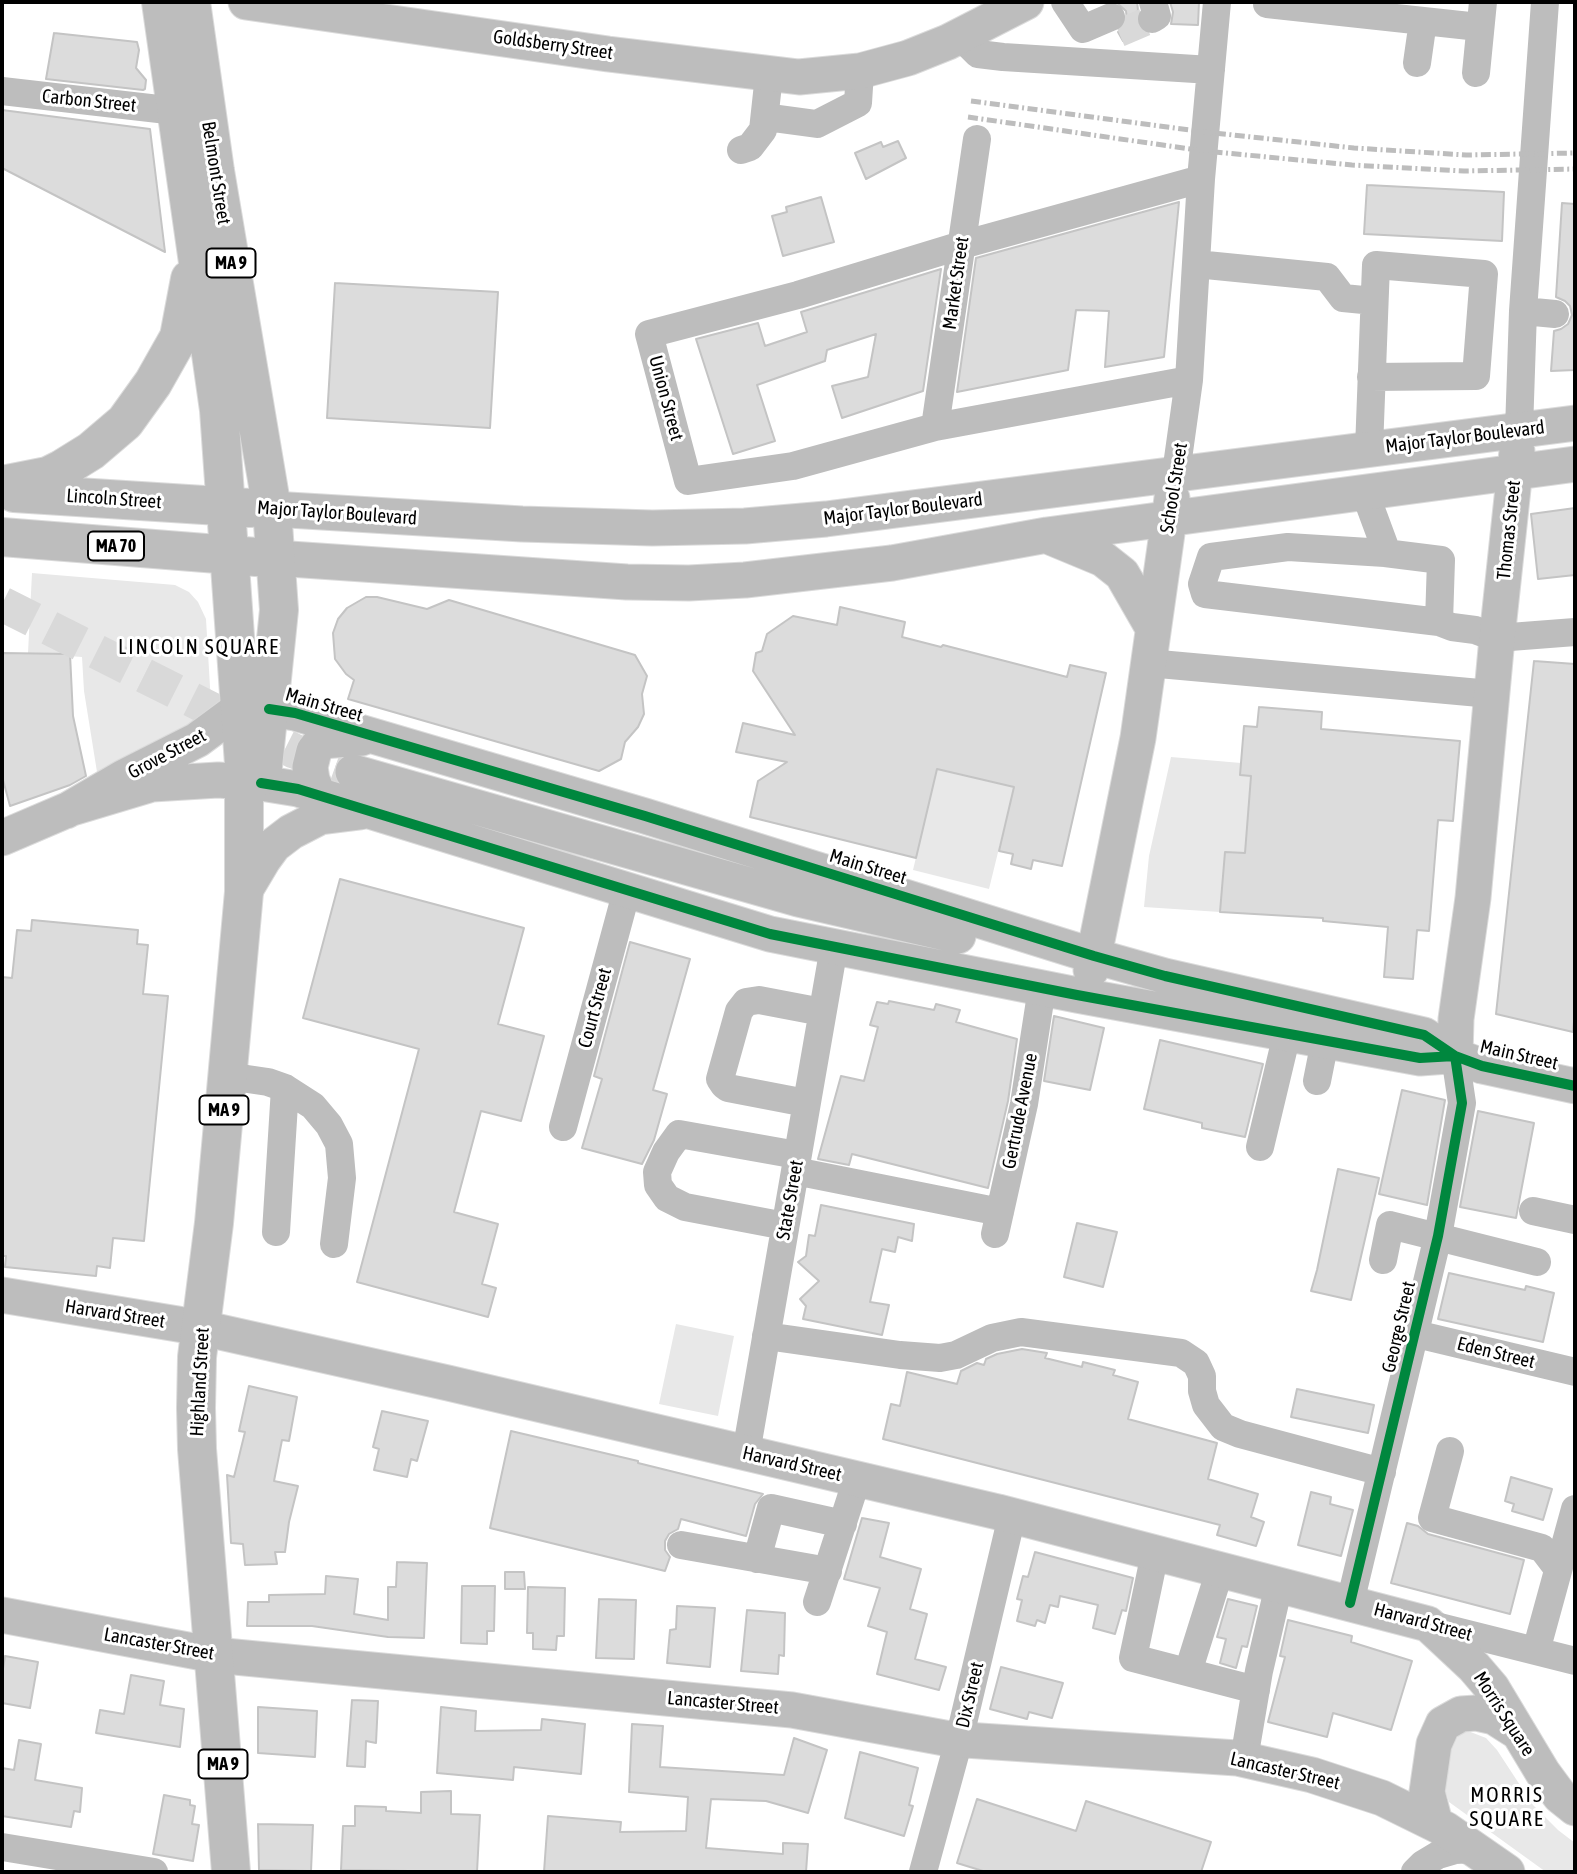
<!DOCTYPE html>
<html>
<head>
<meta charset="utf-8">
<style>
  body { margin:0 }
  #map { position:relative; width:1577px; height:1874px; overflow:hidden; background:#fff; font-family:"Asap Condensed",sans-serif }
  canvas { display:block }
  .frame { position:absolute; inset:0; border:4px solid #000; pointer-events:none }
</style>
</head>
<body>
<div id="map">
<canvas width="1577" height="1874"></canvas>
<div class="frame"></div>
</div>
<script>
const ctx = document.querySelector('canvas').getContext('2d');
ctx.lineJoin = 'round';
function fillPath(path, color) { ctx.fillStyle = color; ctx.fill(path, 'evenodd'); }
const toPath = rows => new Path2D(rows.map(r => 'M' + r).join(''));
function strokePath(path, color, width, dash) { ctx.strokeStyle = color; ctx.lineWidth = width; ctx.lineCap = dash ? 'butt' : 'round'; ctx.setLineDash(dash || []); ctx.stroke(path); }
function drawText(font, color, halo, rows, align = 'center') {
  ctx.font = font + ' "Asap Condensed",sans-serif'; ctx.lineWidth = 6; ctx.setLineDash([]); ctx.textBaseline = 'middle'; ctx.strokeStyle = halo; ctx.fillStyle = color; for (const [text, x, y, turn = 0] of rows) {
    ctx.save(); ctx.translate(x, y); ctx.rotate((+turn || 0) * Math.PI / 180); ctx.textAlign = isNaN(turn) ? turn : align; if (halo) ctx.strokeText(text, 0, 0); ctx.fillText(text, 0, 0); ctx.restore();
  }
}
const green = toPath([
  [32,573,175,585,189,592,198,602,206,619,211,704,204,716,97,772,84,691,82,657,28,653],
  [1171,757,1241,763,1240,775,1251,776,1245,853,1225,852,1220,912,1144,907,1149,856],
  [937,769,1014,787,989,889,913,870],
  [676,1324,734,1336,718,1416,659,1404],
  [1468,1731,1486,1738,1497,1750,1533,1805,1558,1830,1575,1843,1575,1872,1546,1872,1449,1802,1444,1787,1449,1749,1454,1738]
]);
const building = toPath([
  [1116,2,1137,2,1138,10,1135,20,1142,32,1123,41,1118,32,1125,26,1127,20,1126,11,1116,2],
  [1170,2,1199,2,1198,25,1171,24,1173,12,1170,2],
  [54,33,137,42,139,50,136,68,146,80,145,89,143,90,46,79,54,33],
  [2,110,150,129,165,252,2,168,2,110],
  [898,141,906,158,866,179,855,153,881,142,883,147,898,141],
  [1367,185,1504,192,1502,241,1364,234,1367,185],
  [821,197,834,242,783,256,772,216,787,212,786,207,821,197],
  [1179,202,1164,357,1105,367,1109,311,1076,310,1068,370,957,392,976,258,1179,202],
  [1562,203,1575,204,1575,370,1551,371,1554,331,1561,329,1568,324,1572,315,1570,306,1565,301,1556,297,1562,203],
  [941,269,923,391,842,418,832,386,868,377,876,334,827,350,825,361,757,385,775,441,733,454,696,339,758,323,765,346,807,332,801,312,941,269],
  [335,283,498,292,490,428,327,418,335,283],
  [1575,508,1575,575,1538,579,1531,514,1575,508],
  [366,597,377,597,427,609,449,600,635,655,647,676,642,694,644,714,638,727,625,742,621,759,599,771,348,699,354,680,346,674,335,659,333,633,338,619,347,608,366,597],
  [840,607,905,622,902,637,941,647,943,645,1067,677,1070,665,1106,673,1062,866,1033,860,1031,869,1011,864,1013,854,999,851,1014,787,937,769,916,858,750,817,758,781,787,762,736,752,743,723,795,735,753,671,756,653,762,651,767,634,793,616,837,625,840,607],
  [2,653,70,654,73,716,86,776,70,785,10,806,2,776,2,653],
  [1534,661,1575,664,1575,1011,1573,1032,1496,1014,1534,661],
  [1259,707,1322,712,1321,729,1460,741,1453,821,1438,820,1429,931,1417,930,1413,979,1384,977,1388,927,1323,921,1323,918,1220,912,1225,852,1245,853,1251,776,1240,775,1244,726,1257,727,1259,707],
  [340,879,524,928,498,1024,544,1036,521,1121,481,1111,454,1212,498,1224,482,1284,496,1288,488,1317,357,1282,419,1049,303,1018,340,879],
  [32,920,138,930,137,944,148,945,143,994,168,996,144,1241,113,1238,110,1268,97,1266,96,1276,5,1267,6,1256,2,1256,2,977,12,978,17,930,31,931,32,920],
  [630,942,690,959,653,1090,667,1094,654,1140,642,1164,582,1148,602,1079,594,1076,630,942],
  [889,1001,934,1010,936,1004,960,1010,956,1022,1017,1039,1008,1101,988,1188,852,1154,849,1165,818,1159,841,1076,864,1081,878,1027,870,1025,877,1002,888,1004,889,1001],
  [1054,1016,1104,1028,1090,1090,1044,1081,1054,1016],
  [1160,1040,1263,1064,1245,1137,1202,1128,1202,1123,1144,1109,1160,1040],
  [1402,1090,1445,1100,1427,1205,1379,1194,1402,1090],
  [1478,1111,1534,1123,1516,1218,1460,1207,1478,1111],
  [1338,1169,1379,1178,1351,1300,1311,1291,1317,1270,1338,1169],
  [821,1205,914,1224,912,1241,898,1237,895,1252,882,1249,870,1302,889,1305,882,1335,803,1319,806,1306,800,1299,819,1281,798,1262,806,1256,809,1235,815,1236,821,1205],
  [1077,1223,1117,1232,1103,1287,1064,1277,1077,1223],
  [1449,1273,1525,1290,1526,1286,1554,1293,1543,1342,1438,1319,1449,1273],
  [1022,1349,1047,1353,1045,1358,1082,1367,1083,1362,1115,1370,1113,1375,1138,1382,1128,1419,1217,1443,1208,1479,1258,1494,1251,1517,1264,1522,1256,1546,1217,1535,1220,1525,883,1439,891,1404,900,1406,907,1372,957,1384,961,1371,977,1363,984,1365,986,1359,997,1354,1022,1349],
  [249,1386,297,1397,289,1441,282,1440,274,1481,298,1486,289,1522,285,1552,275,1552,277,1564,245,1565,243,1544,231,1543,227,1475,234,1477,245,1432,239,1431,249,1386],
  [1297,1389,1374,1405,1368,1433,1291,1417,1297,1389],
  [382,1411,428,1421,417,1461,411,1459,407,1477,374,1470,379,1449,373,1447,382,1411],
  [511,1431,638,1461,638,1463,763,1494,755,1504,746,1536,681,1519,678,1529,669,1534,665,1541,665,1550,670,1557,665,1571,490,1528,511,1431],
  [1511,1477,1552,1489,1543,1520,1512,1511,1514,1504,1505,1501,1511,1477],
  [1311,1492,1331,1497,1330,1504,1353,1510,1341,1556,1298,1545,1311,1492],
  [862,1518,889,1523,880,1557,921,1569,910,1609,927,1614,915,1659,946,1667,939,1690,877,1674,887,1632,868,1626,880,1588,844,1579,862,1518],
  [1407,1523,1418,1526,1428,1534,1524,1560,1510,1614,1391,1583,1407,1523],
  [1035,1552,1133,1578,1126,1611,1122,1610,1115,1634,1093,1628,1098,1605,1060,1596,1058,1607,1050,1605,1045,1623,1037,1620,1035,1626,1017,1621,1022,1600,1017,1599,1023,1576,1028,1577,1035,1552],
  [397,1562,427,1563,424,1638,388,1637,312,1626,247,1626,248,1602,269,1602,269,1595,325,1594,326,1576,358,1579,354,1614,388,1620,388,1587,396,1587,397,1562],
  [505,1572,524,1572,525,1589,505,1589,505,1572],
  [462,1586,495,1586,494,1631,487,1631,487,1644,461,1643,462,1586],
  [528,1587,565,1588,564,1636,557,1636,556,1650,533,1649,533,1633,527,1633,528,1587],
  [599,1599,636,1600,634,1659,596,1658,599,1599],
  [1228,1599,1257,1606,1247,1647,1242,1646,1236,1668,1220,1663,1226,1639,1217,1637,1228,1599],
  [677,1606,715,1608,710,1667,667,1663,670,1630,676,1629,677,1606],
  [747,1610,785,1613,784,1656,779,1655,778,1674,741,1671,747,1610],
  [1288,1620,1352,1636,1351,1642,1412,1661,1391,1730,1333,1713,1327,1737,1268,1722,1285,1657,1280,1656,1288,1620],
  [5,1656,38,1662,30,1708,2,1703,2,1675,5,1656],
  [1001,1667,1063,1683,1052,1718,1029,1712,1027,1719,990,1709,1001,1667],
  [131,1675,164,1681,160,1705,184,1709,180,1747,96,1733,100,1710,124,1714,131,1675],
  [352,1700,378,1701,376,1743,366,1741,365,1767,347,1766,352,1700],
  [258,1707,317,1711,315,1757,258,1753,258,1707],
  [441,1707,476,1711,475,1731,541,1730,542,1719,585,1724,581,1774,514,1767,513,1780,437,1773,441,1707],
  [632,1724,663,1726,660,1767,784,1775,794,1738,827,1750,808,1813,766,1801,711,1799,706,1848,783,1854,783,1843,808,1844,806,1872,544,1872,548,1816,621,1822,620,1832,686,1831,688,1797,629,1792,632,1724],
  [19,1740,41,1744,35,1780,82,1788,80,1812,74,1811,71,1827,2,1816,2,1768,14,1770,19,1740],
  [860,1752,918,1768,909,1805,913,1806,904,1836,845,1818,860,1752],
  [451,1791,451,1814,480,1815,477,1872,341,1870,343,1826,355,1826,355,1806,386,1807,386,1811,421,1813,421,1792,451,1791],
  [164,1795,190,1800,190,1805,195,1806,192,1824,199,1825,193,1861,153,1854,164,1795],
  [977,1799,1076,1831,1086,1801,1211,1842,1201,1872,986,1872,957,1863,977,1799],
  [258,1824,313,1825,311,1871,259,1870,258,1824]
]);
const minorTunnel = toPath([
  [1119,33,1152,19]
]);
const majorTunnel = toPath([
  [2,604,294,751,353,772]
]);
const minor = toPath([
  [1065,2,1083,29,1111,17],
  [1267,2,1267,4,1479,27],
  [1152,19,1157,16,1153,2],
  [960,36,978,54,1003,57,1211,70],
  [1417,63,1423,21],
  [1476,73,1483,2],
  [2,91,176,111],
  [765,117,817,124,858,103,860,71],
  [741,150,750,147,763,130,769,75],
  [1196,264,1327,277,1343,298,1374,301],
  [1523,311,1555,314],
  [1189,380,935,427,793,466,688,481,649,334,798,295,962,245,1201,179],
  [935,427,977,139],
  [1519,430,1523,311,1545,2],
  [1369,449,1376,265,1484,274,1476,376,1371,377],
  [1176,473,1189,380,1201,179,1217,2],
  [1365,493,1385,547,1385,553],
  [1439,622,1441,560,1385,553,1288,547,1211,557,1202,584,1205,594,1439,622,1452,627,1475,630,1497,638,1575,632],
  [1148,663,1491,694],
  [227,1076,268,1082,285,1088,313,1106,329,1125,339,1144,342,1178,334,1244],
  [1317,1081,1325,1041],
  [806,1103,728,1088,724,1085,720,1079,739,1011,746,1002,759,1000,822,1012],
  [563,1127,627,890],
  [1260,1147,1287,1034],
  [795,1171,1000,1212],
  [1533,1211,1575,1220],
  [785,1226,685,1207,667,1198,658,1185,657,1172,666,1152,679,1134,797,1155],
  [276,1232,285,1088],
  [995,1234,1024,1104,1042,988],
  [1383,1260,1390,1225,1537,1262],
  [1416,1334,1575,1372],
  [766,1336,900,1355,940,1358,956,1355,992,1338,1021,1332,1181,1353,1196,1363,1202,1376,1202,1391,1206,1405,1223,1427,1240,1434,1382,1472],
  [1450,1451,1432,1518,1542,1548,1558,1569],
  [746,1453,834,947],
  [681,1545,828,1571],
  [1155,1553,1133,1658,1256,1690],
  [757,1559,771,1508,843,1524],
  [817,1602,857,1479],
  [1350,1603,1438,1236,1462,1103,1455,1056],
  [1428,1624,1575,1661],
  [1536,1651,1575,1509],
  [1188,1672,1220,1570],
  [1244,1759,1259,1671,1279,1585],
  [2,1847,154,1872],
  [923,1872,959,1740,1012,1516],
  [1415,1872,1423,1864,1438,1855,1455,1850,1475,1849]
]);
const major = toPath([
  [246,2,608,54,799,77,860,71,908,58,948,42,1026,2],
  [272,509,522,524,652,528,745,526,826,519,1575,423],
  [1050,537,1103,559,1122,574,1153,628],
  [275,558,627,582,689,583,745,580,892,563,1047,535,1575,464],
  [353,772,798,899,958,936],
  [319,796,312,780,310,767,314,751,322,741,362,738],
  [66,811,124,777,197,740,239,709,269,709,295,713,645,816,1094,956,1165,976,1424,1035,1455,1056,1482,1066,1575,1086],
  [2,838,72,808,152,784,218,780,261,783,298,789,770,934,1077,995,1420,1058,1448,1056],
  [244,892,263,860,274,845,291,832,320,817,360,812],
  [1091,970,1138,738,1172,498],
  [1455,1056,1456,1019,1473,898,1497,638,1517,451],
  [2,1295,202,1328,448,1383,998,1512,1428,1624,1474,1667,1492,1688,1543,1773,1560,1796,1575,1808],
  [2,1615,214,1655,792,1710,950,1739,1237,1758,1312,1775,1382,1798,1445,1829,1507,1872],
  [1435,1823,1427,1792,1434,1744,1443,1724,1461,1714,1476,1713,1494,1717,1516,1731]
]);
const highway = toPath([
  [161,2,219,410,244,764,244,892,214,1223,197,1357,196,1408,197,1449,231,1872],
  [191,2,215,171,272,509,279,610,262,776],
  [2,485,48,476,62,469,91,451,125,422,153,383,179,337,190,279],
  [14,493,251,508],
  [2,537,256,557]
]);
const rail = toPath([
  [971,101,1205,132,1354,148,1466,155,1575,153],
  [968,117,1204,151,1352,165,1464,171,1575,169]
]);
const cycleway = toPath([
  [269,709,295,713,645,816,1094,956,1165,976,1424,1035,1455,1056,1482,1066,1575,1086],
  [261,783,298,789,770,934,1077,995,1420,1058,1455,1056],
  [1350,1603,1438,1236,1462,1103,1455,1056]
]);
const shields = [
  [231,263,49],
  [116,546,56],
  [224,1110,49],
  [223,1764,49]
];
const shieldNames = [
  ["MA 9",231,263],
  ["MA 70",116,546],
  ["MA 9",224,1110],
  ["MA 9",223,1764]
];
const streetNames = [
  ["Goldsberry Street",553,45,8],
  ["Carbon Street",89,101,6],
  ["Belmont Street",216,173,81],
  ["Market Street",956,283,-82],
  ["Union Street",666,398,75],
  ["Major Taylor Boulevard",1465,437,-7],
  ["School Street",1174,488,-81],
  ["Lincoln Street",114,499,4],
  ["Major Taylor Boulevard",903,509,-7],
  ["Major Taylor Boulevard",337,513,4],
  ["Thomas Street",1509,530,-84],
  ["Main Street",324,705,16],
  ["Grove Street",167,754,-28],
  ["Main Street",868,867,17],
  ["Court Street",595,1008,-75],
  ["Main Street",1519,1055,13],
  ["Gertrude Avenue",1020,1111,-79],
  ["State Street",790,1200,-80],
  ["Harvard Street",115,1314,9],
  ["George Street",1399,1327,-77],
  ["Eden Street",1496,1353,14],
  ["Highland Street",200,1382,-87],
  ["Harvard Street",792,1464,13],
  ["Harvard Street",1423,1622,15],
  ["Lancaster Street",159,1644,10],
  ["Dix Street",970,1695,-77],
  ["Lancaster Street",723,1703,5],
  ["Morris Square",1504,1714,57],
  ["Lancaster Street",1285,1771,13]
];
const neighbourhoodNames = [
  ["LINCOLN SQUARE",199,647],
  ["MORRIS",1507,1795],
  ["SQUARE",1507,1819]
];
fillPath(green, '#e8e8e8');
fillPath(building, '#dcdcdc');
strokePath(building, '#c4c4c4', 2);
strokePath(minorTunnel, '#d9d9d9', 28, [28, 14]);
strokePath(majorTunnel, '#d9d9d9', 35, [35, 18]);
strokePath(major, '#dbdbdb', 37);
strokePath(highway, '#dbdbdb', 40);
strokePath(minor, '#bdbdbd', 28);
strokePath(major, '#bdbdbd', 35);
strokePath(highway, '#bdbdbd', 38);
strokePath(rail, '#bdbdbd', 5, [10, 3.5, 2, 3.5]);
strokePath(cycleway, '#00873e', 10);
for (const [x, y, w] of shields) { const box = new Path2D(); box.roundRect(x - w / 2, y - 14.5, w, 29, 5); ctx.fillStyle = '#fff'; ctx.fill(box); strokePath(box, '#000', 2); }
drawText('bold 18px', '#000', null, shieldNames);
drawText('19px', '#000', '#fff', streetNames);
ctx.letterSpacing = '2px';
drawText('21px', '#000', '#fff', neighbourhoodNames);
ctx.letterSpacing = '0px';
</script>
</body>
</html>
